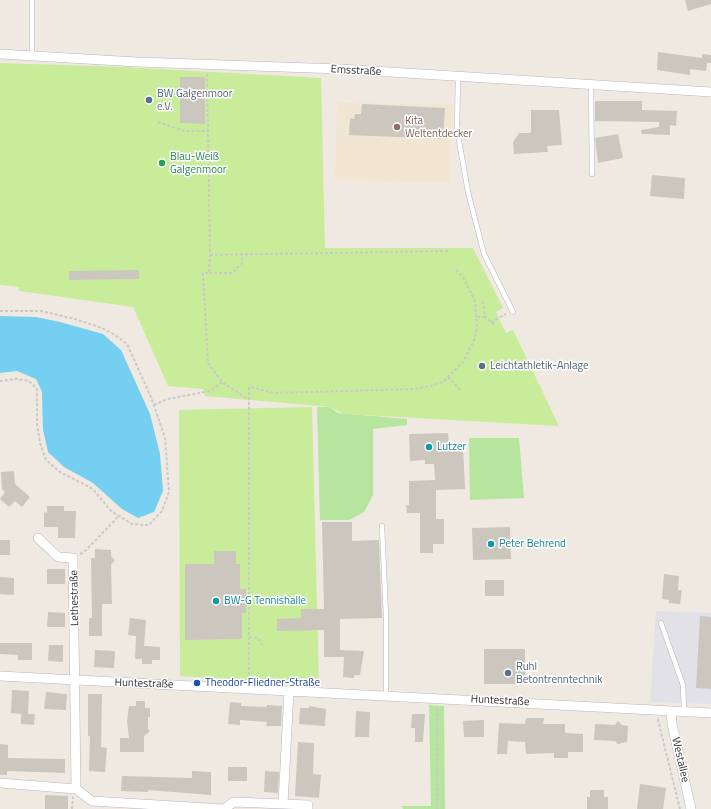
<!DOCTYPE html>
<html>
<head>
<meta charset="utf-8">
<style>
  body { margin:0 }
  canvas { display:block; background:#efe9e1 }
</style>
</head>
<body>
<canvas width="711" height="809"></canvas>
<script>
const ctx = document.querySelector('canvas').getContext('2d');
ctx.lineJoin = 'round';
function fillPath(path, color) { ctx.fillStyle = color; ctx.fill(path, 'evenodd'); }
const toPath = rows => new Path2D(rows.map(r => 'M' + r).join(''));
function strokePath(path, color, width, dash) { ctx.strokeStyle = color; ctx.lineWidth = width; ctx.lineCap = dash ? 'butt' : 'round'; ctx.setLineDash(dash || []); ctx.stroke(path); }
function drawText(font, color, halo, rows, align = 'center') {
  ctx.font = font + ' "Titillium Web",sans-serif'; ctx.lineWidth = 3; ctx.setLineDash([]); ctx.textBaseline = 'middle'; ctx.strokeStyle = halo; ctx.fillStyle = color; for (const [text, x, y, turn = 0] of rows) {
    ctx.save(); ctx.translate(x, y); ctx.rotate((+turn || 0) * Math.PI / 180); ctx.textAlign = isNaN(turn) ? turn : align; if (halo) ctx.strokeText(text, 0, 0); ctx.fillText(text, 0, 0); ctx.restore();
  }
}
const industrial = toPath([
  [656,611,711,613,711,704,650,702]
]);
const education = toPath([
  [337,103,452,104,450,182,335,180]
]);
const green = toPath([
  [317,407,330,407,338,413,407,419,407,425,373,429,373,495,364,512,349,520,320,520],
  [469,438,519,438,524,498,470,500],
  [429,705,444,706,445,809,403,809,402,806,431,806]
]);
const pitch = toPath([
  [0,63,123,67,321,78,325,248,473,248,503,308,496,312,506,333,513,330,559,426,344,414,330,407,205,396,204,389,168,386,133,307,19,291,19,287,0,285],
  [312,407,319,685,180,676,179,410]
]);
const water = toPath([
  [0,316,36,317,60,322,103,334,121,350,150,414,160,454,163,491,154,512,138,518,122,509,93,483,64,467,48,452,43,430,42,392,36,379,17,371,0,373]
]);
const building = toPath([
  [685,0,711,0,711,4,688,11],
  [658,52,702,58,702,54,711,55,711,63,707,63,706,71,690,69,690,75,657,70],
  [180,77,205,77,205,124,180,123],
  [595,101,642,101,642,110,677,111,676,126,670,125,670,135,642,134,641,130,659,127,659,122,595,121],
  [362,104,445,108,443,139,349,135,350,118,354,119,355,114,361,114],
  [531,110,559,110,562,145,547,146,548,152,514,154,513,142,519,133,531,133],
  [618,134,623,158,598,163,595,138],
  [652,175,685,178,684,199,650,196],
  [139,270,139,279,69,280,69,271],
  [448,433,449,446,463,446,465,489,436,490,436,519,444,519,444,544,433,544,433,553,420,553,420,513,407,513,406,505,409,505,409,481,435,480,434,464,425,464,425,460,410,461,409,434],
  [14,471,15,484,30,497,22,507,15,501,9,507,0,499,5,492,2,489,1,472],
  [47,506,64,506,64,511,76,511,75,538,58,538,58,527,44,527,44,512,47,513],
  [322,522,352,522,352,541,379,540,382,618,340,619,340,650,364,651,360,675,354,675,354,678,343,677,344,657,324,657,324,630,277,631,277,619,301,618,301,609,324,609],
  [510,527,511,559,473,560,472,528],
  [0,540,10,540,10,555,0,555],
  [95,549,111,550,111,556,115,560,111,565,112,604,102,604,102,636,89,636,89,618,92,618,91,558,95,558],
  [214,551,236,551,236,564,240,564,240,589,246,589,246,613,242,613,242,639,185,640,185,564,214,564],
  [47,569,65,569,65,584,47,584],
  [664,574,679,576,678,590,682,590,680,604,669,603,669,600,662,599],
  [0,577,14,578,14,595,0,594],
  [485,580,504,580,504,596,485,596],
  [48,612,65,613,65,627,47,627],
  [700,616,711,617,711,689,696,688],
  [130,618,146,620,144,646,160,647,160,660,152,660,152,664,142,664,142,659,135,659,136,636,128,635],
  [0,643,32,643,32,660,18,660,18,655,0,654],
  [49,645,63,645,63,662,48,661],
  [484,649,525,649,525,684,484,684],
  [95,650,115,651,114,668,94,667],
  [12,690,29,691,28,714,35,714,34,725,21,724,21,714,11,713],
  [46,692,67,694,66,710,44,709],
  [88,694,102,694,101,747,107,748,105,772,89,771,90,736,88,736],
  [136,701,145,701,145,708,150,708,150,717,148,717,148,729,150,731,144,736,144,752,120,752,120,738,129,738,127,721,129,706,136,706],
  [230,702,241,703,241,706,267,707,267,705,282,706,281,726,266,726,267,722,240,720,240,725,228,724],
  [309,706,326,709,325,726,299,724,300,708,309,708],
  [356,711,370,712,369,737,355,737],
  [412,714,425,714,423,742,415,742,415,728,411,728],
  [526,718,544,718,543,724,565,724,565,733,583,734,583,752,568,752,568,758,554,758,554,753,526,754,525,742,508,741,507,754,497,754,499,723,525,724],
  [484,720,484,737,464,737,463,721],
  [618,721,622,725,628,726,627,742,618,744,615,741,594,740,595,724,615,725],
  [298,742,314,743,313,774,321,775,319,798,295,796],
  [0,744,8,745,8,758,65,759,65,773,7,771,7,775,0,775],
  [228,767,247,767,247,781,228,781],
  [192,771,211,772,211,795,148,790,148,792,121,791,122,776,192,778],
  [265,771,279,772,278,793,264,792],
  [640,784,666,788,663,809,637,809],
  [590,790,604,790,604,797,608,797,608,809,587,809,587,797,590,797],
  [45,795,68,796,68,809,45,809]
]);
const path = toPath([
  [207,74,210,255,209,273,203,273,208,363,222,382,249,400],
  [158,122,184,131,207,131],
  [210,255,450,251],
  [209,273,232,273,242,263,242,255],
  [483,301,485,317,495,325],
  [0,311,41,311,75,319,102,328,115,335,127,344,151,397,165,438,169,492,162,511,149,525,132,524,111,511,93,489,60,472,46,460,40,443,37,424,37,389,29,381,17,379,0,381],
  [477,317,485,317],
  [491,322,506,314],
  [448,377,461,391],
  [154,405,167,399,210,391,222,382],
  [80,554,84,552,119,516],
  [249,637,258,638,262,645],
  [249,680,249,387,275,393,414,389,430,386,443,382,463,362,474,341,477,327,475,301,463,277,455,269],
  [437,708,437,809],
  [659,720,658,720,680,809],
  [72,809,73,797]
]);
const service = toPath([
  [32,0,32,56],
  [458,77,457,129,468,192,484,254,513,312],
  [591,85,592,174],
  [382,526,386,617,386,696],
  [661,623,683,685,684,712]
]);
const minor = toPath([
  [0,54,137,62,341,69,711,92],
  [38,538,58,557,73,558,76,789],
  [0,676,711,713],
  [671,711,672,724,691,809],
  [0,783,76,789,92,801,224,809,234,802,308,805,308,809],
  [283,804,289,691]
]);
const markers = [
  [149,100,4,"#5c6f8a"],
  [397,127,4,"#8d6e63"],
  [162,163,4,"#2e9e5b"],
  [482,366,4,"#5c6f8a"],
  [429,447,4,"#0f9aa8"],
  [491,544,4,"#0f9aa8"],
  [216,601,4,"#0f9aa8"],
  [508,673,4,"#5c6f8a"],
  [197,683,4,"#1a4fb4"]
];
const streetNames = [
  ["Emsstraße",356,71,3],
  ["Lethestraße",75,598,-91],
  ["Huntestraße",144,684,2],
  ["Huntestraße",500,701,3],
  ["Westallee",680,760,77]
];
const serviceNames = [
  ["BW Galgenmoor",157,94],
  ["e.V.",157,107],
  ["Leichtathletik-Anlage",490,366],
  ["Ruhl",516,667],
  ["Betontrenntechnik",516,680]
];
const educationNames = [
  ["Kita",405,121],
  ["Weltentdecker",405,134]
];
const leisureNames = [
  ["Blau-Weiß",170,157],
  ["Galgenmoor",170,170]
];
const cultureNames = [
  ["Lutzer",437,447],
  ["Peter Behrend",499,544],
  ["BW-G Tennishalle",224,601]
];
const transitNames = [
  ["Theodor-Fliedner-Straße",205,683]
];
fillPath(industrial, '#e3e1e8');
fillPath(education, '#f0e6d1');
fillPath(green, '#b6e59e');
fillPath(pitch, '#c9ec9a');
fillPath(water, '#75cff0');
fillPath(building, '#cbc7bf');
strokePath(service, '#b4b7c1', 5.5);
strokePath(minor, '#b4b7c1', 10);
strokePath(path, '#c9c9c9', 2, [3, 2]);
strokePath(service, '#fff', 4.5);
strokePath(minor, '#fff', 9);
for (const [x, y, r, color] of markers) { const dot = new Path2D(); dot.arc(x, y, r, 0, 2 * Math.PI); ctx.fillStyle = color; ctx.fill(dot); strokePath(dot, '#fff', 1.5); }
drawText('11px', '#2e2e2e', '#fff', streetNames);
drawText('11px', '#4e5e75', '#fff', serviceNames, 'left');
drawText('11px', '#785e54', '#fff', educationNames, 'left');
drawText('11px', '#27864d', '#fff', leisureNames, 'left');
drawText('11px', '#0d838f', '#fff', cultureNames, 'left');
drawText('11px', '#164399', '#fff', transitNames, 'left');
</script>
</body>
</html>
